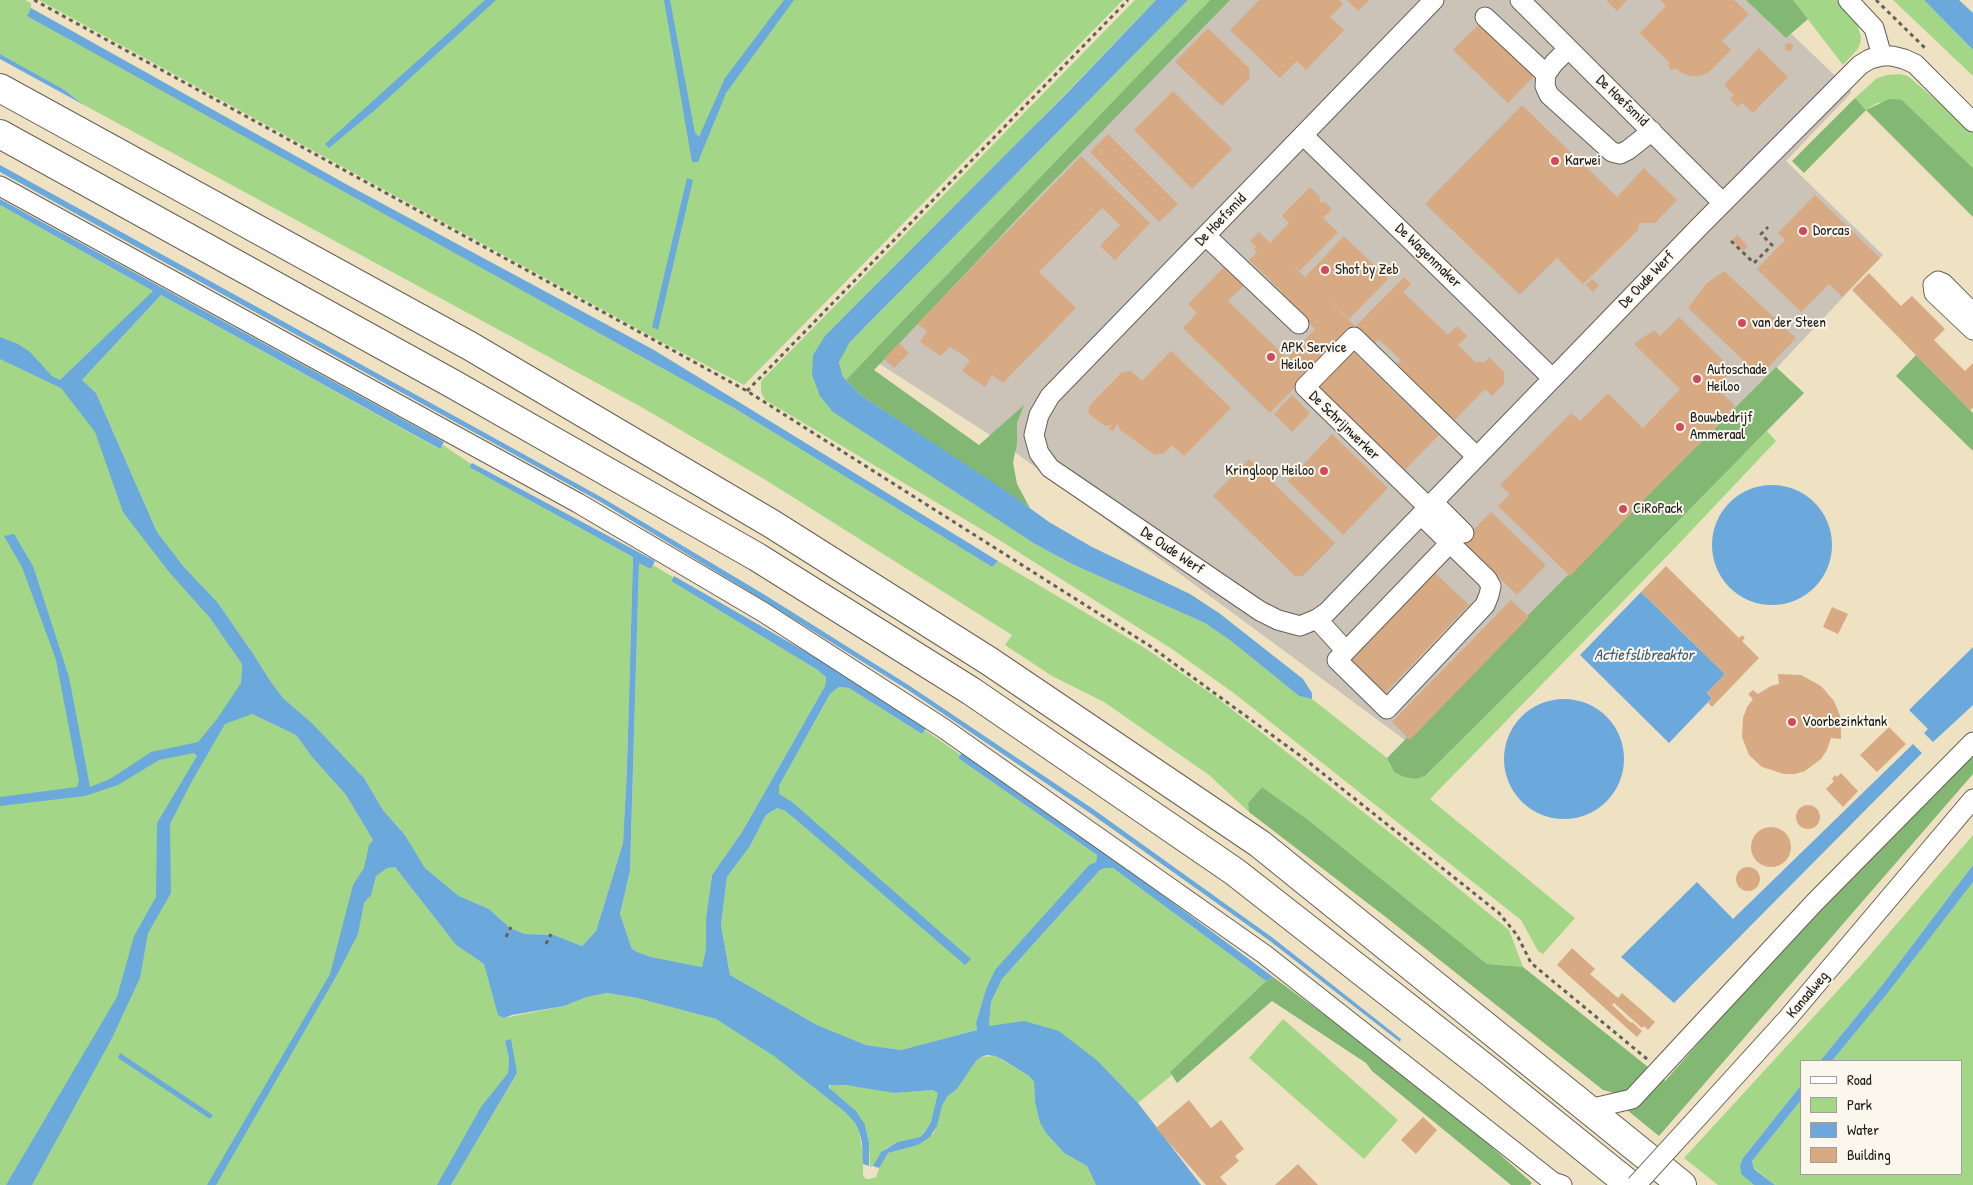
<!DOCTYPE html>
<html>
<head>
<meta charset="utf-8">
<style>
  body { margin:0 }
  #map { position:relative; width:1973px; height:1185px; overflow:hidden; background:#eee2c3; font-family:"Patrick Hand",sans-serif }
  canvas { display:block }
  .legend { position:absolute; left:1800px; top:1060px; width:162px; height:115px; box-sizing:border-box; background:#fbf7ec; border:1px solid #a29f99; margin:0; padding:6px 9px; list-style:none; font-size:15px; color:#1c1c1c }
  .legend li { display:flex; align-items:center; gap:10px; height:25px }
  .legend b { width:25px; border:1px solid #a29f99 }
</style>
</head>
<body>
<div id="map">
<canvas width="1973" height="1185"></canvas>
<ul class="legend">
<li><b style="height:6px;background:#fff"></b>Road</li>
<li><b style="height:14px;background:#a3d787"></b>Park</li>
<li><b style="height:14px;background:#6ba9dd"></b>Water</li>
<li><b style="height:14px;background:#d8aa83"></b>Building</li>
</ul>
</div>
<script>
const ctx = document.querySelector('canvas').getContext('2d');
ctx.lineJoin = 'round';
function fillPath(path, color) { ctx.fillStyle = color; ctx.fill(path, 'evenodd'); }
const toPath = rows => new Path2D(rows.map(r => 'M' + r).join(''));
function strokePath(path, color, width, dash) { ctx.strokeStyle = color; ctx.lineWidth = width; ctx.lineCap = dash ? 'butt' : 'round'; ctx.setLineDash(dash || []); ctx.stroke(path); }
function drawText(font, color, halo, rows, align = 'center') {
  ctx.font = font + ' "Patrick Hand",sans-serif'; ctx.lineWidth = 4; ctx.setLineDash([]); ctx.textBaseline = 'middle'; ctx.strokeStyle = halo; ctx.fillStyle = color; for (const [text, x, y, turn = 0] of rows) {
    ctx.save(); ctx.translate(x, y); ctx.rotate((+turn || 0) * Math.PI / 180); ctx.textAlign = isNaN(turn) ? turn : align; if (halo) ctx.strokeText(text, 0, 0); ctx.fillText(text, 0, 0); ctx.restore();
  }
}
const industrial = toPath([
  [1226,0,1756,0,1852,92,1786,161,1883,255,1417,749,1004,444,855,348,1007,230]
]);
const green = toPath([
  [0,0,25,0,31,3,31,8,28,16,734,408,992,567,998,561,1145,648,1216,697,1408,847,1509,930,1523,967,1487,964,1307,819,1262,787,1248,803,1249,812,1209,775,1104,702,1052,676,1005,645,1012,635,764,479,643,408,84,105,63,89,0,54],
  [39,0,1123,0,744,385,656,339],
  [1135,0,1156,0,813,355,1035,544,1074,565,1205,623,1231,641,1299,696,1312,699,1387,758,1394,772,1416,779,1425,776,1546,656,1767,431,1776,441,1672,551,1430,799,1575,918,1543,954,1538,951,1521,920,1235,694,1172,649,996,538,765,400,761,392,761,381],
  [1188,0,1210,0,846,380,843,377,839,361,850,342],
  [1793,0,1838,0,1857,24,1861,37,1860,44,1857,50,1843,65],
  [1893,0,1924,0,1973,50,1973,76],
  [1900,74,1908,76,1973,132,1973,168,1902,100,1877,103,1866,110,1855,98,1877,78,1887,75],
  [0,205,153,291,61,388,101,430,125,514,210,618,242,663,241,683,252,714,296,735,312,757,346,795,390,867,395,867,456,945,484,964,504,1018,564,1006,587,997,607,993,637,998,716,1019,774,1055,845,1112,855,1123,859,1131,863,1155,863,1175,866,1179,870,1179,876,1177,881,1163,888,1153,918,1145,934,1133,942,1106,947,1097,957,1089,976,1061,981,1057,995,1056,1029,1076,1034,1082,1035,1102,1040,1123,1046,1133,1064,1153,1087,1166,1096,1185,451,1185,517,1073,505,1041,509,1059,508,1073,441,1185,0,1185],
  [161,295,439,449,443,445,471,464,469,467,633,557,627,767,623,843,596,931,582,946,554,935,525,934,510,928,489,909,459,896,425,868,405,835,383,810,364,778,312,723,283,698,269,679,254,655,218,603,184,567,157,532,96,393,82,380],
  [639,562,651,568,653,565,673,577,671,581,816,669,826,677,825,686,742,832,712,875,706,918,706,949,702,967,651,957,636,952,632,949,620,914,630,871],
  [839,687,849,688,922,734,925,730,961,755,958,758,1097,855,1096,862,1089,865,995,971,986,989,976,1023,977,1030,901,1050,866,1045,817,1025,730,975,721,925,727,877,750,846,766,815,777,808,785,811,794,818,966,965,791,801,779,794,779,786,830,694],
  [1973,835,1973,865,1883,984,1820,1061,1802,1061,1802,1084,1743,1158,1740,1165,1741,1174,1754,1185,1718,1185,1684,1158,1864,962],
  [1106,868,1113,868,1266,981,1170,1072,1172,1075,1138,1103,1099,1062,989,1026,991,1002,1002,979,1100,870],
  [1973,882,1973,1185,1775,1185,1754,1168,1752,1161,1802,1099,1802,1174,1962,1174,1962,1061,1832,1061],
  [1283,1019,1398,1120,1364,1159,1249,1058],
  [831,1084,871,1088,895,1093,933,1090,937,1091,939,1094,931,1122,925,1132,920,1137,888,1147,881,1152,873,1166,870,1167,869,1143,865,1125,829,1088]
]);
const forest = toPath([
  [1210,0,1230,0,1038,197,874,370,979,445,1024,405,1017,423,1017,444,1013,462,1017,484,1030,508,862,396,846,380],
  [1746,0,1793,0,1808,19,1786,38],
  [1855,98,1866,110,1889,99,1902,100,1973,168,1973,217,1866,110,1804,173,1792,161],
  [1916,355,1973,413,1973,451,1896,376],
  [1776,367,1804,393,1546,656,1425,776,1416,779,1404,777,1394,772,1387,758,1548,595],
  [1973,748,1973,774,1659,1136,1627,1110,1659,1076,1665,1081,1781,950],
  [1262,787,1307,819,1487,964,1523,967,1648,1067,1649,1074,1622,1095,1603,1090,1387,918,1249,812,1248,803],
  [1273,977,1375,1052,1467,1125,1532,1183,1530,1185,1511,1185,1372,1071,1366,1063,1272,1001,1177,1083,1170,1072,1266,981]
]);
const water = toPath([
  [485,0,496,0,375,110,329,148,325,144],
  [664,0,670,0,695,133,699,137,725,78,784,0,794,0,726,93,698,162,692,162],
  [1156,0,1188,0,850,342,839,362,843,377,862,396,1009,493,1049,522,1092,547,1190,594,1219,613,1303,679,1312,693,1312,699,1299,696,1231,641,1205,623,1074,565,1035,544,1000,521,833,412,820,396,812,375,813,355,825,336,1068,92],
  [1924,0,1959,0,1973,13,1973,50],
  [31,8,344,183,654,350,998,561,992,567,734,408,27,16],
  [0,54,63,89,84,105,0,59],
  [0,165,601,497,765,595,910,686,1093,809,1273,938,1401,1039,1400,1042,1270,941,1090,813,908,690,763,600,599,501,0,172],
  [687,178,693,180,658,330,652,327],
  [0,199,444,442,440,449,161,295,82,380,96,393,157,532,184,567,218,603,254,655,269,679,283,698,312,723,364,778,383,810,405,835,425,868,459,896,489,909,510,928,525,934,554,935,582,946,596,931,623,843,627,767,633,557,469,467,472,463,655,561,651,569,639,563,630,871,620,914,632,949,637,952,651,957,702,967,706,949,706,918,712,875,742,832,825,686,826,677,816,669,671,581,674,576,834,668,926,728,922,734,849,688,839,687,830,694,779,786,779,794,791,801,971,959,965,965,794,818,785,811,777,808,766,815,750,846,727,877,721,925,730,975,817,1025,866,1045,901,1050,977,1030,976,1023,986,989,995,970,1089,865,1096,862,1097,855,958,758,962,753,1106,853,1273,977,1266,981,1113,868,1106,868,1100,870,1002,979,991,1002,989,1026,1024,1021,1059,1031,1099,1062,1138,1103,1201,1185,1096,1185,1087,1166,1064,1153,1046,1133,1040,1123,1035,1102,1034,1082,1029,1076,1003,1060,995,1056,987,1055,981,1057,976,1061,957,1089,947,1097,942,1106,937,1126,930,1137,918,1145,888,1153,879,1168,873,1166,881,1152,898,1142,920,1137,925,1132,931,1122,938,1093,933,1090,895,1093,845,1085,829,1085,829,1088,856,1111,865,1125,869,1143,869,1166,863,1164,862,1143,859,1131,855,1123,845,1112,774,1056,716,1019,637,998,607,993,587,997,564,1006,512,1015,504,1018,498,1015,484,964,456,945,395,867,387,868,376,876,371,895,364,903,358,934,338,973,216,1185,207,1185,330,974,353,885,364,868,369,845,373,840,346,795,312,757,296,735,252,714,225,724,192,781,170,824,171,893,148,933,140,978,112,1038,32,1185,6,1185,117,997,134,936,156,897,157,823,197,756,194,753,159,760,118,785,85,796,0,806,0,797,77,787,79,781,56,660,22,567,4,536,14,534,33,566,69,677,90,787,110,779,151,752,198,742,217,719,241,683,242,664,210,618,169,572,123,512,95,432,61,388,0,359,0,337,18,344,30,352,52,376,60,380,153,291,0,205],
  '1712 545a60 60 0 1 1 120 0a60 60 0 1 1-120 0Z',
  [1641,592,1725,674,1707,693,1712,698,1669,743,1580,655],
  [1973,647,1973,705,1933,742,1924,733,1928,729,1909,710],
  '1504 759a60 60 0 1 1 120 0a60 60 0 1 1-120 0Z',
  [1913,744,1922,753,1674,1003,1621,957,1697,882,1733,919],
  [1973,865,1973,882,1889,991,1832,1061,1820,1061,1883,984],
  [511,1039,517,1073,451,1185,437,1185,481,1107,508,1073,509,1059,505,1041],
  [120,1053,213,1115,210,1119,118,1058],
  [1802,1084,1802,1099,1752,1161,1754,1169,1775,1185,1754,1185,1741,1174,1740,1165,1743,1158]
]);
const building = toPath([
  [1259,0,1339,0,1343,4,1330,17,1344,30,1306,70,1297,61,1280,78,1230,30],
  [1347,0,1369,0,1358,11],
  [1606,0,1627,0,1617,11],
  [1660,0,1734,0,1749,14,1722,41,1731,50,1708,73,1699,76,1690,76,1682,73,1676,68,1671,70,1668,66,1669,62,1640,33,1666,6],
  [1480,23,1534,76,1508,103,1453,50],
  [1208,28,1249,68,1250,78,1222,106,1175,62],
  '1785 47a4 4 0 1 1 8 0a4 4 0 1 1-8 0Z',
  [1759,48,1788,77,1753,113,1742,103,1738,107,1730,99,1734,95,1724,85],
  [1173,91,1232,149,1192,189,1134,130],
  [1522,105,1617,197,1644,168,1677,200,1655,223,1639,223,1638,230,1583,284,1557,258,1520,295,1425,204],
  [1108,134,1178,204,1159,222,1090,152],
  [1081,156,1150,223,1115,260,1100,246,1120,225,1102,208,1039,272,1076,308,1003,383,992,375,985,387,962,371,970,360,961,354,950,347,940,356,920,342,927,331,917,324],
  [1310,187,1321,198,1319,200,1322,203,1324,201,1332,209,1323,218,1338,232,1300,271,1288,261,1305,277,1344,236,1388,279,1349,319,1323,295,1355,326,1270,413,1183,328,1197,313,1188,304,1227,264,1246,283,1228,301,1287,358,1315,329,1280,294,1282,292,1249,260,1257,252,1254,249,1256,247,1250,241,1259,232,1270,243,1289,223,1282,216],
  [1815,195,1880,258,1842,297,1829,284,1801,312,1757,269,1785,240,1778,233],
  [1737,235,1748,246,1743,251,1732,240],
  [1724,271,1796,338,1760,376,1688,308,1706,284],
  [1869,273,1901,306,1912,296,1945,329,1934,340,1965,371,1973,363,1973,408,1970,410,1852,290],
  [1404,277,1411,284,1403,292,1448,335,1457,326,1467,336,1458,345,1475,362,1485,362,1489,357,1504,372,1504,384,1492,396,1485,389,1454,421,1397,364,1401,360,1378,339,1375,344,1356,326],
  [1592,279,1599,285,1593,292,1586,285],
  [1679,317,1733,370,1716,387,1735,406,1570,576,1498,506,1510,494,1500,485,1571,413,1580,421,1608,393,1643,428,1680,389,1634,344,1654,330,1660,336],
  [899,343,909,353,894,368,884,359],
  [1349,348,1439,435,1403,472,1314,385],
  [1171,351,1231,408,1184,456,1172,445,1163,454,1155,455,1120,430,1118,424,1113,431,1109,429,1112,425,1105,426,1091,416,1088,411,1090,405,1122,372,1131,371,1142,381],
  [1292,395,1310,413,1292,432,1274,414],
  [1332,434,1388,488,1343,535,1288,481],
  [1249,459,1335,543,1303,576,1295,576,1213,496],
  [1491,512,1546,565,1517,595,1462,541],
  [1666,566,1739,638,1742,635,1745,638,1742,641,1759,658,1712,707,1708,703,1712,698,1707,693,1725,674,1641,592],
  [1433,571,1469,605,1385,693,1347,657],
  [1511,600,1529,617,1410,740,1392,722],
  [1832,607,1848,614,1838,634,1823,627],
  [1778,674,1801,675,1821,686,1834,701,1841,718,1841,739,1831,738,1827,750,1821,759,1805,771,1795,774,1784,774,1762,767,1749,755,1742,737,1743,718,1747,707,1753,699,1748,694,1753,690,1758,694,1771,686,1779,684],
  [1889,727,1906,744,1877,772,1860,755],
  [1841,773,1858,791,1843,807,1826,789,1834,781,1832,779,1835,775,1837,777],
  '1796 817a12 12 0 1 1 24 0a12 12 0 1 1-24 0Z',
  '1751 847a20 20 0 1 1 40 0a20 20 0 1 1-40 0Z',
  '1736 879a12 12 0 1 1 24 0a12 12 0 1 1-24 0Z',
  [1572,948,1595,969,1590,974,1618,998,1622,993,1655,1022,1648,1030,1644,1026,1642,1028,1614,1003,1612,1005,1608,1001,1631,1023,1632,1022,1642,1031,1637,1037,1557,965],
  [1189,1100,1211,1128,1221,1120,1244,1149,1235,1156,1239,1161,1220,1177,1227,1185,1206,1185,1156,1128],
  [1423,1117,1437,1130,1416,1154,1401,1140],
  [1298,1164,1318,1185,1275,1185]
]);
const path = toPath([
  [34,0,747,391,1150,646,1302,757,1499,913,1517,935,1531,963,1647,1059],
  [1876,0,1926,49],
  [1731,241,1754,263,1772,245,1761,234,1768,227],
  [747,391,1128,0],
  [506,937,511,927],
  [546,944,551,934]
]);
const minor = toPath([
  [1434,0,1050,396,1039,415,1034,435,1039,453,1050,468,1260,611,1278,620,1300,626,1317,619,1327,612,1699,227,1860,65,1870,59,1882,56,1892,56,1904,59,1915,64,1973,122],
  [1520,0,1723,203],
  [1848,0,1874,28,1882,56],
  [1485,17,1546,74],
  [1568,49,1554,63,1546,74,1545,86,1549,95,1612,152,1620,154,1628,150,1652,131],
  [1303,135,1552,378],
  [0,186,578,503,763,612,943,728,1264,954,1553,1182,1562,1185],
  [1206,236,1299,324],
  [1973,313,1943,283,1938,281,1933,285,1934,293,1973,330],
  [1433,502,1464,533],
  [1428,507,1305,387,1354,337,1476,456],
  [1317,619,1346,651,1337,660,1387,709,1485,605,1489,595,1491,586,1487,579,1421,515],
  [1346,651,1450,543],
  [1589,1109,1632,1099,1814,903,1973,742],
  [1699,1116,1787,1019,1973,799]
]);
const highway = toPath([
  [0,88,470,346,772,524,989,661,1260,844,1682,1185],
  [0,134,453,384,757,557,971,691,1235,872,1490,1072,1630,1185]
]);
const minorBridge = toPath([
  [1636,1185,1699,1116]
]);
const markers = [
  [1555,161,5,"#d1495b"],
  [1803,231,5,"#d1495b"],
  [1325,270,5,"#d1495b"],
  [1742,323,5,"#d1495b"],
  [1271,357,5,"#d1495b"],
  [1697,379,5,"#d1495b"],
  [1680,427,5,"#d1495b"],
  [1324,471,5,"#d1495b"],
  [1623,509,5,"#d1495b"],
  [1792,722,5,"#d1495b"]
];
const streetNames = [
  ["De Hoefsmid",1622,101,44],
  ["De Hoefsmid",1221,220,-46],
  ["De Wagenmaker",1428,256,44],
  ["De Oude Werf",1647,280,-46],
  ["De Schrijnwerker",1344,426,44],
  ["De Oude Werf",1172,551,34],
  ["Kanaalweg",1808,995,-50]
];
const poiNames = [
  ["Karwei",1565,161],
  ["Dorcas",1813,231],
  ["Shot by Zeb",1335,270],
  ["van der Steen",1752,323],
  ["APK Service",1281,348],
  ["Heiloo",1281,365],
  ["Autoschade",1707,370],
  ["Heiloo",1707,387],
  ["Bouwbedrijf",1690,418],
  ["Ammeraal",1690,435],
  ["Kringloop Heiloo",1314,471,"right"],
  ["CiRoPack",1633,509],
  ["Voorbezinktank",1802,722]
];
const waterNames = [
  ["Actiefslibreaktor",1644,656]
];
fillPath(industrial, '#cbc3b8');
fillPath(green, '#a3d787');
fillPath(forest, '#82b874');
fillPath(water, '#6ba9dd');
fillPath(building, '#d8aa83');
strokePath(minor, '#666156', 21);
strokePath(highway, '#666156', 30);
strokePath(path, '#666156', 3, [4, 4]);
strokePath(minor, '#fff', 19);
strokePath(highway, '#fff', 28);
strokePath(minorBridge, '#666156', 21, []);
strokePath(minorBridge, '#fff', 19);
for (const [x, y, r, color] of markers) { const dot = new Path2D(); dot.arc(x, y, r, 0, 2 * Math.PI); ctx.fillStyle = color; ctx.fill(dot); strokePath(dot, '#fbf7ec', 2); }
drawText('15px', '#1c1c1c', '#fbf7ec', streetNames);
drawText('15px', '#1c1c1c', '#fbf7ec', poiNames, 'left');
drawText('italic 16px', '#405b73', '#fbf7ec', waterNames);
</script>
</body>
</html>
